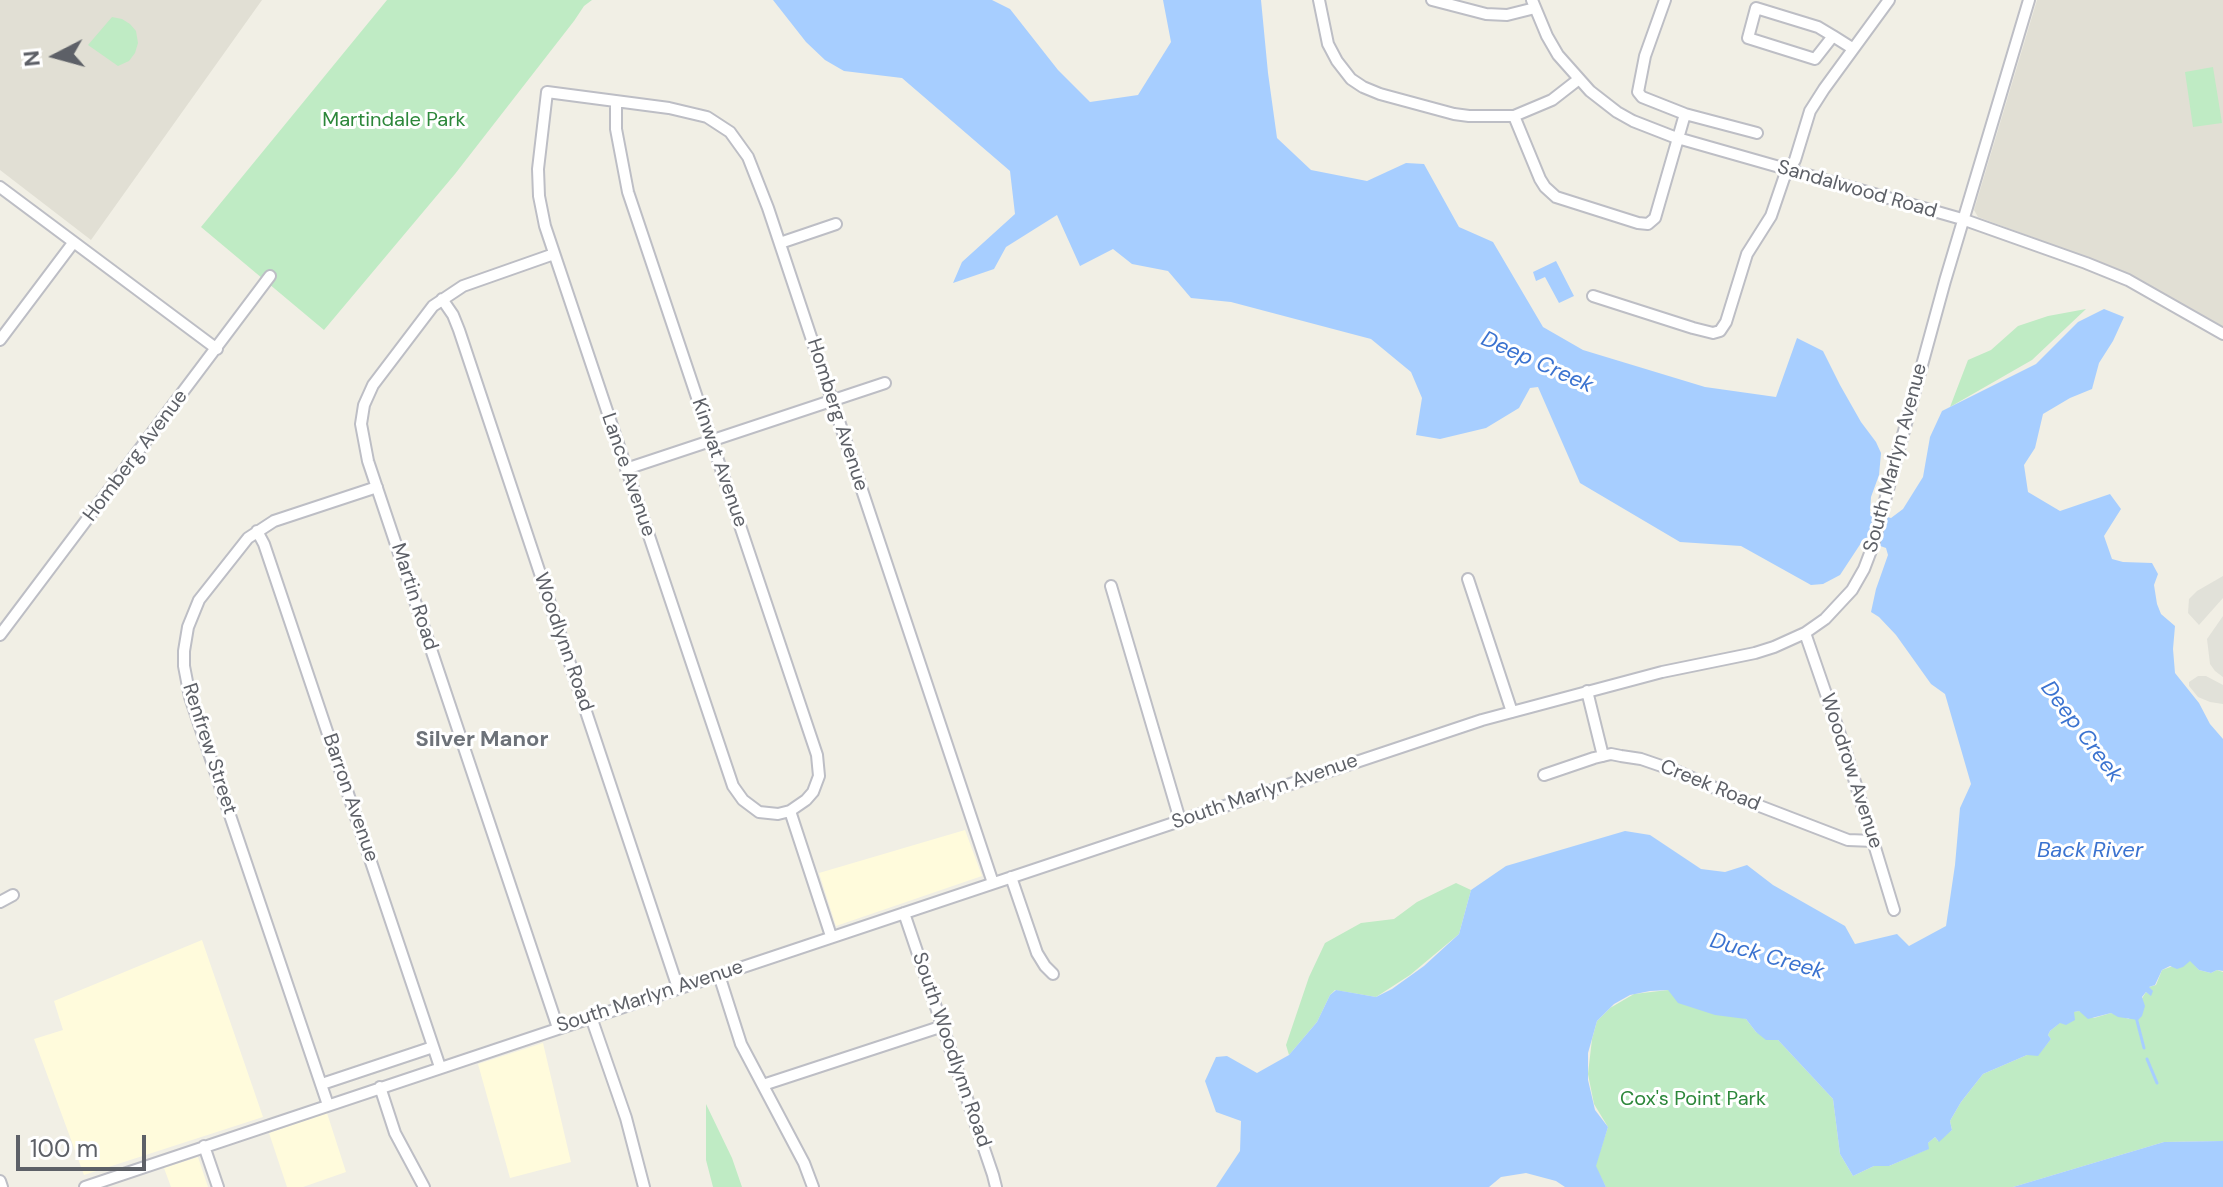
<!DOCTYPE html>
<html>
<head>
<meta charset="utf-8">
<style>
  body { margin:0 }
  #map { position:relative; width:2223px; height:1187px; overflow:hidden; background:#f1efe5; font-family:"DM Sans",sans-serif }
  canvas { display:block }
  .north { position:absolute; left:16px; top:16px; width:80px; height:80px; -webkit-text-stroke:6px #fff; paint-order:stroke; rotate:264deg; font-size:22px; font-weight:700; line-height:32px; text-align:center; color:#5d6067 }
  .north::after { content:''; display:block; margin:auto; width:28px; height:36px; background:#5d6067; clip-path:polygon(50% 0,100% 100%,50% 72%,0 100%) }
  .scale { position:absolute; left:16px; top:1135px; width:130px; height:36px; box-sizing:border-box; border:4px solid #5d6067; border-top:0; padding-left:10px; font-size:24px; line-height:28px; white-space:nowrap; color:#5d6067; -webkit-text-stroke:6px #fff; paint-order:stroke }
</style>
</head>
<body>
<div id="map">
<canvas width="2223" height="1187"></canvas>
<div class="north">N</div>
<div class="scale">100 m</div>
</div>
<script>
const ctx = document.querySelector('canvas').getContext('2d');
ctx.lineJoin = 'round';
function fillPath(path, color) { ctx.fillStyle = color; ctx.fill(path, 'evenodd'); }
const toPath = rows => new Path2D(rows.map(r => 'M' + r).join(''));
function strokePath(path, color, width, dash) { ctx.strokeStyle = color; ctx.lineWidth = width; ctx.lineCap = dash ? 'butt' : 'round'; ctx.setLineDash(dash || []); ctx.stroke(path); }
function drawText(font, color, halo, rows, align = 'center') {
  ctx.font = font + ' "DM Sans",sans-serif'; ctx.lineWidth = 6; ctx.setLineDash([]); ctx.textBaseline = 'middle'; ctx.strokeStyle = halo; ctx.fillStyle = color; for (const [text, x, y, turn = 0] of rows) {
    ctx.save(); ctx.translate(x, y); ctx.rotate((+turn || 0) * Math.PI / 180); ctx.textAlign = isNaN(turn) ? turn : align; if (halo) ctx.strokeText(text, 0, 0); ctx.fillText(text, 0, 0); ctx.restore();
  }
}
const commercial = toPath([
  [965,830,982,876,836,926,819,873],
  [202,940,263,1117,84,1175,34,1039,63,1030,54,1001],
  [543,1043,571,1162,510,1178,478,1064],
  [327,1113,346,1172,303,1187,287,1187,269,1133],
  [198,1157,208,1187,171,1187,164,1168]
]);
const industrial = toPath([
  [2223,576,2223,598,2199,625,2188,613,2189,599,2197,591],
  [2223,616,2223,677,2215,671,2210,664,2207,639],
  [2198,676,2206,676,2223,685,2223,704,2210,702,2198,697,2189,686,2189,682]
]);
const education = toPath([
  [0,0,262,0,91,240,0,170],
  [2037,0,2223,0,2223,328,2141,280,2113,267,1978,217,1974,210]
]);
const green = toPath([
  [387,0,592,0,584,6,574,21,455,174,324,330,201,227],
  [112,17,122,19,130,24,136,31,138,43,135,53,129,61,118,66,88,45],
  [2213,67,2222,123,2193,127,2185,72],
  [2086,309,2032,360,1950,407,1968,360,1991,350,2018,326,2048,316],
  [1456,883,1471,890,1459,934,1410,975,1376,997,1335,990,1330,995,1317,1022,1289,1055,1286,1045,1309,977,1325,943,1361,923,1394,919,1417,902],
  [2190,960,2199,970,2211,973,2217,970,2223,972,2223,1141,2164,1142,2013,1187,1606,1187,1595,1166,1608,1127,1594,1104,1588,1074,1592,1039,1597,1021,1610,1008,1634,994,1668,990,1746,1019,1756,1032,1778,1040,1833,1099,1840,1154,1853,1176,1874,1166,1889,1166,1928,1149,1928,1143,1935,1137,1938,1141,1952,1130,1950,1121,1961,1102,1983,1074,2027,1055,2038,1055,2051,1039,2048,1035,2050,1031,2073,1012,2079,1011,2094,1018,2111,1013,2129,1019,2146,992,2151,995,2149,987,2156,985,2162,970],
  [706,1104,732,1158,742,1187,713,1187,706,1160]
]);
const water = toPath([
  [773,0,992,0,1010,9,1058,70,1090,102,1138,95,1171,42,1163,0,1261,0,1268,73,1277,138,1311,170,1367,181,1406,163,1424,164,1459,227,1493,242,1543,327,1583,350,1705,387,1776,397,1797,338,1823,351,1840,385,1861,422,1876,442,1881,453,1879,475,1871,497,1870,512,1891,518,1903,509,1923,477,1930,437,1942,411,2036,364,2078,322,2104,309,2124,317,2113,341,2099,363,2092,389,2070,398,2043,414,2035,448,2024,465,2028,492,2060,511,2110,494,2121,509,2104,536,2112,559,2123,562,2152,563,2158,574,2154,585,2157,604,2161,614,2175,626,2173,649,2175,673,2199,703,2210,724,2223,739,2223,971,2217,970,2211,973,2199,970,2190,961,2183,967,2177,969,2170,966,2162,970,2155,985,2149,987,2153,991,2151,996,2146,992,2142,997,2145,1006,2142,1016,2138,1020,2118,1017,2111,1013,2088,1019,2079,1011,2074,1012,2075,1020,2066,1025,2060,1023,2050,1031,2048,1035,2051,1039,2038,1056,2027,1055,1983,1074,1961,1102,1950,1121,1952,1130,1939,1142,1935,1137,1928,1143,1929,1149,1889,1166,1874,1166,1853,1176,1840,1154,1833,1099,1778,1040,1766,1040,1756,1032,1746,1019,1715,1015,1678,1003,1668,990,1650,991,1630,995,1614,1004,1597,1021,1588,1053,1588,1080,1595,1110,1608,1127,1596,1166,1606,1187,1565,1187,1556,1181,1526,1173,1501,1177,1489,1187,1216,1187,1240,1151,1241,1121,1216,1112,1205,1081,1216,1057,1227,1056,1257,1073,1289,1055,1317,1022,1330,995,1336,990,1376,997,1392,989,1424,966,1459,934,1471,890,1506,866,1625,831,1650,835,1701,869,1725,872,1747,865,1773,885,1845,926,1855,944,1897,934,1909,946,1946,926,1955,865,1960,808,1971,784,1945,694,1931,684,1896,635,1879,617,1871,612,1876,589,1888,555,1886,548,1863,540,1840,575,1823,584,1811,585,1741,546,1680,542,1580,483,1538,387,1530,388,1519,408,1486,428,1440,439,1416,435,1422,398,1411,372,1371,339,1231,302,1191,298,1168,271,1132,264,1113,249,1080,266,1057,215,1006,247,994,269,953,283,962,262,1015,214,1010,171,902,78,844,71,825,60,806,42],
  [1556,261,1574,296,1559,303,1545,277,1536,281,1533,272],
  [2223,1141,2223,1187,2013,1187,2164,1142]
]);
const stream = toPath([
  [2136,1017,2144,1048],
  [2147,1059,2157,1083]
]);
const minor = toPath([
  [1319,0,1328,44,1337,61,1351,79,1363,87,1380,94,1454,114,1469,116,1514,116,1552,100,1579,79],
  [1432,0,1486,14,1507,15,1535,8],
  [1532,0,1547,36,1558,55,1590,91,1617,112,1633,121,1674,137,1962,219,2086,263,2128,280,2223,334],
  [1665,0,1645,56,1638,92,1642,97,1685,114,1757,133],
  [1833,36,1815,59,1748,38,1756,8,1818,27,1833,36,1852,48],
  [616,102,616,129,628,192,817,755,819,776,813,792,806,800,790,811,778,814,759,812,743,800,733,786,545,226,539,196,538,169,547,92,669,108,707,117,730,132,748,157,768,208,993,883],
  [1514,116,1540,179,1545,187,1556,197,1638,223,1648,224,1655,218,1685,114],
  [0,187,217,349],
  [780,243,836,224],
  [554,254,463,286,433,306,373,385,364,405,361,424,368,461,558,1028],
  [1593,296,1693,328,1713,333,1720,331,1726,322,1747,254,1771,216,1784,178,1795,160,1810,111,1824,89,1889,0],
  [442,299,453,315,459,330,678,988],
  [0,340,73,243],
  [626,469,885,383],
  [257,531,264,544,440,1067],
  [1468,579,1512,712],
  [1111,586,1180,820],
  [1805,633,1845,749,1894,910],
  [0,635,270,276],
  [1587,691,1603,756],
  [1544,775,1594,758,1611,754,1621,756,1641,759,1676,771,1731,795,1848,840,1874,841],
  [790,811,831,936],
  [1011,877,1037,953,1045,966,1053,974],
  [0,902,13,895],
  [904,913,993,1175,996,1187],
  [719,975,741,1044,804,1163,813,1187],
  [591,1017,626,1118,644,1187],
  [322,1084,433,1047],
  [763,1085,943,1026],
  [380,1087,395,1133,424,1187],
  [328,1105,190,697,184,666,184,651,188,627,199,600,248,538,274,521,377,487],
  [204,1146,218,1187],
  [0,1181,2,1187],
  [85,1187,1482,720,1662,672,1755,653,1774,647,1805,633,1825,619,1852,590,1864,569,1872,548,1945,281,2029,0]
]);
const parkNames = [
  ["Martindale Park",394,121],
  ["Cox's Point Park",1693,1100]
];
const streetNames = [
  ["Sandalwood Road",1857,190,16],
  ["Homberg Avenue",837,415,72],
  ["Homberg Avenue",136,456,-53],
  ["South Marlyn Avenue",1896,458,-75],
  ["Kinwat Avenue",719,463,71],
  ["Lance Avenue",628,475,71],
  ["Martin Road",414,597,72],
  ["Woodlynn Road",563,642,71],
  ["Renfrew Street",209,749,72],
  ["Woodrow Avenue",1851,771,72],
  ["Creek Road",1710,786,22],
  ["South Marlyn Avenue",1265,792,-19],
  ["Barron Avenue",350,798,71],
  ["South Marlyn Avenue",650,997,-18],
  ["South Woodlynn Road",951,1050,71]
];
const waterNames = [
  ["Deep Creek",1537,363,24],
  ["Deep Creek",2081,732,53],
  ["Back River",2090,851],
  ["Duck Creek",1767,957,16]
];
const neighbourhoodNames = [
  ["Silver Manor",482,740]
];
fillPath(commercial, '#fffbdc');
fillPath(industrial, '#e1e1d9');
fillPath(education, '#e1dfd4');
fillPath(green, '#bfebc4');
fillPath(water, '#a7ceff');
strokePath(stream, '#a7ceff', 3);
strokePath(minor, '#bdbec5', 14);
strokePath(minor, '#fff', 10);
drawText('20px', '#2c873a', '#fff', parkNames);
drawText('20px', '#5d6067', '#fff', streetNames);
drawText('italic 22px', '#3b73d0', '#fff', waterNames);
drawText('bold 22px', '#6d7279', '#fff', neighbourhoodNames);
</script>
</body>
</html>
